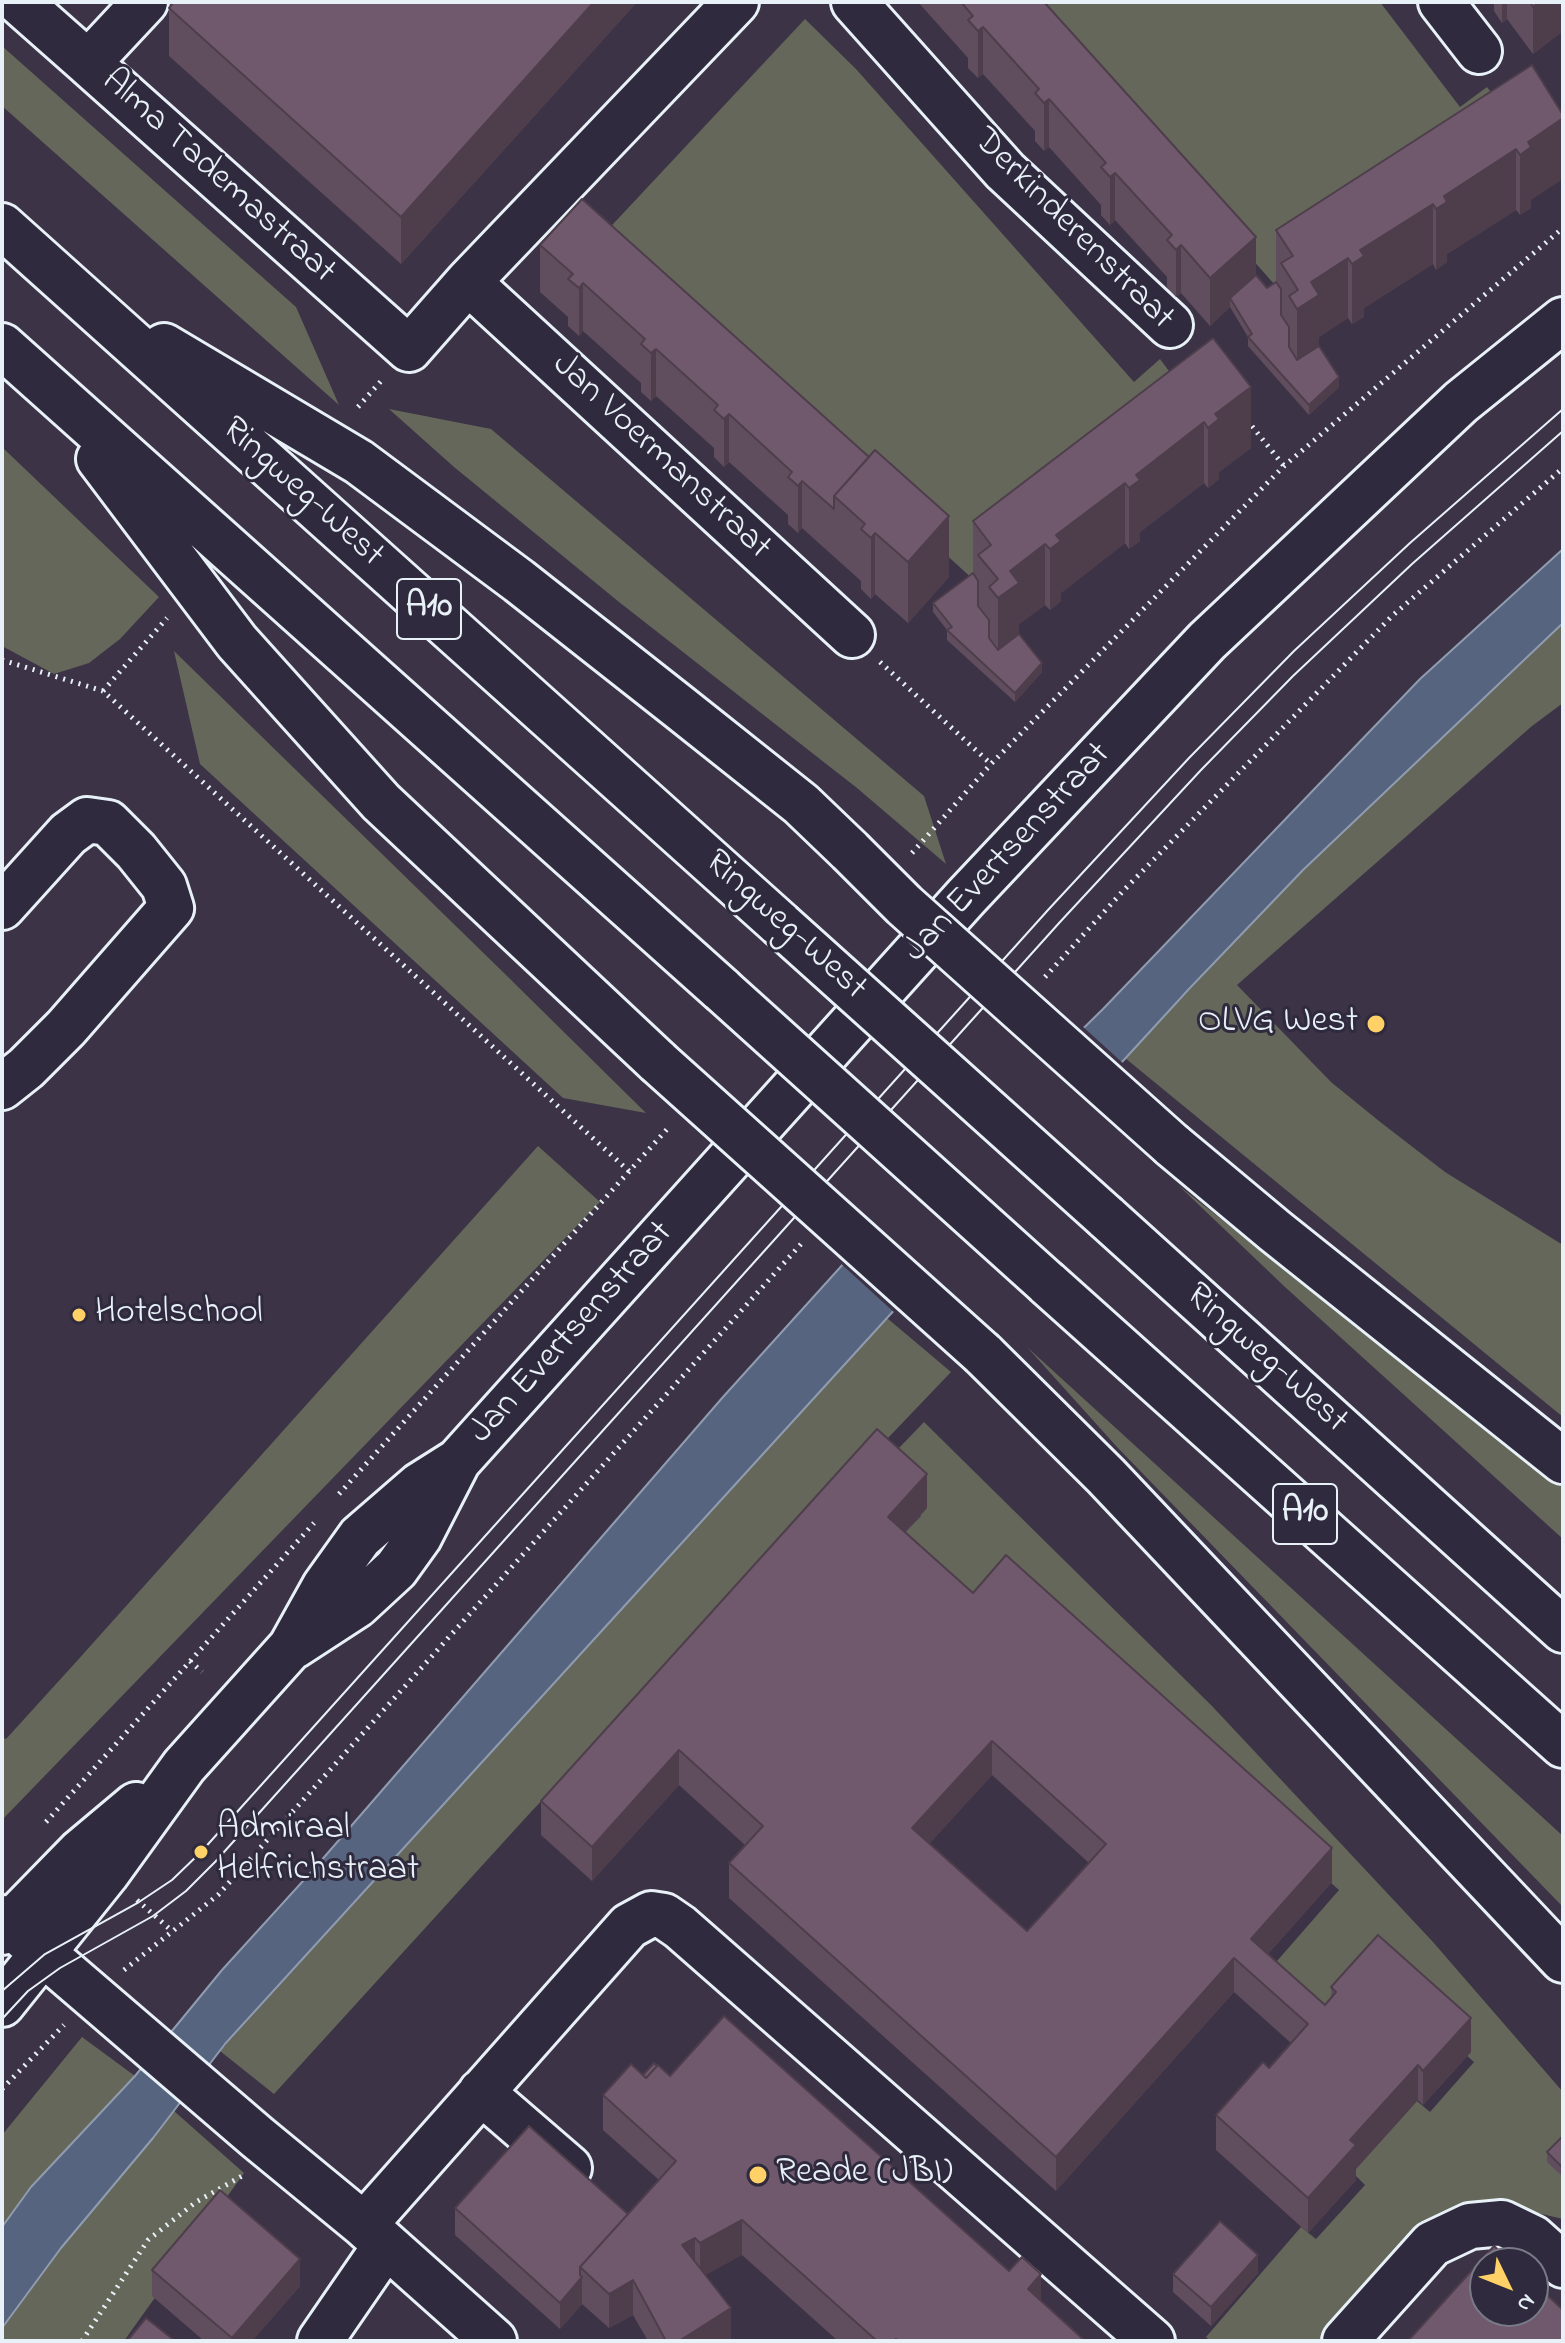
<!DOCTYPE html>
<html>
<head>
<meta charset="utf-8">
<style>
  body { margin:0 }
  #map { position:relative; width:1565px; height:2343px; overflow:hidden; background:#3c3346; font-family:"Indie Flower",sans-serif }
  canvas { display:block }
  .frame { position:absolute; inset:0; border:4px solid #e8f1f8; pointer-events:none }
  .north { position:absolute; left:1469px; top:2247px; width:80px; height:80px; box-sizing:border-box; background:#2f2a3d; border:2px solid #797a88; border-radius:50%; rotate:133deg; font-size:22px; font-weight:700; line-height:32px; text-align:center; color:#e8f1f8 }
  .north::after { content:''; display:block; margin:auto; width:28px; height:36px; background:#ffd166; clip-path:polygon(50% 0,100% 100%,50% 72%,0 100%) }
</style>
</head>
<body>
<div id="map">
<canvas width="1565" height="2343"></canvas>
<div class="frame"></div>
<div class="north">N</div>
</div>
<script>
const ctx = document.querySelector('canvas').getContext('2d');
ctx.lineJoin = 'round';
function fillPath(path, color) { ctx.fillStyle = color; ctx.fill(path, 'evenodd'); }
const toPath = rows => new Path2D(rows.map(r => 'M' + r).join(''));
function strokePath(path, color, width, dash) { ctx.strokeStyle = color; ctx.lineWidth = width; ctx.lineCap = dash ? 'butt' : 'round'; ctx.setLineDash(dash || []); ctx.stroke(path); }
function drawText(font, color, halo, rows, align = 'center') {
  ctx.font = font + ' "Indie Flower",sans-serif'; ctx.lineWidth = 6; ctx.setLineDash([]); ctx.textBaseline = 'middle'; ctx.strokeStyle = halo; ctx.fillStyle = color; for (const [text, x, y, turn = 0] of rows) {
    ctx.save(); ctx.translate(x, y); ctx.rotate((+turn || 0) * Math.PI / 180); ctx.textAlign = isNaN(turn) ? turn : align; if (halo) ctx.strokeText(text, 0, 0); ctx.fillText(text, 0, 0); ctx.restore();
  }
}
const green = toPath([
  [1023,2,1380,2,1460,107,1487,87,1527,140,1283,294],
  [805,19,856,69,1134,382,1160,359,1201,414,976,582,600,238],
  [2,46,296,307,339,405,2,106],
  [389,409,491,429,924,796,946,864,857,788,619,602,454,467],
  [2,447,159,597,120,639,89,663,54,674,2,646],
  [1563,623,1563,703,1532,726,1237,985,1331,1082,1379,1121,1445,1172,1563,1245,1563,1417,1125,1058,1303,870],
  [174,651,503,972,646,1113,563,1098,200,764],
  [538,1146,600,1202,2,1820,2,1737,6,1739,76,1662],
  [1178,1185,1563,1488,1563,1539,1285,1287],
  [887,1318,951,1372,530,1813,274,2094,220,2051],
  [1027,1347,1563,1836,1563,1907,1117,1447],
  [924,1422,1212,1706,1433,1942,1563,2092,1563,2219,1516,2208,1330,2341,1210,2341,1206,2337,1301,2227,1316,2239,1365,2185,1347,2167,1411,2096,1430,2112,1474,2062,1381,1979,1330,2036,1263,1977,1339,1890,1005,1591,976,1623,890,1548,921,1516,874,1474],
  [82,2037,135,2076,31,2187,2,2227,2,2135],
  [174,2111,244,2173,124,2341,2,2341,2,2328,61,2248]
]);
const water = toPath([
  [1563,549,1563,623,1303,870,1189,989,887,1318,225,2044,153,2138,61,2248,2,2328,2,2227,31,2187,135,2076,222,1970,313,1870,723,1397,845,1262,1103,1009,1420,679,1563,549]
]);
const pier = toPath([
  [1081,1025,1125,1065,896,1314,839,1262]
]);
const path = toPath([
  [358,407,381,381],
  [1247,420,1284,466],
  [2,660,103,691,630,1172],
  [880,662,991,764],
  [103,691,167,618],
  [912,853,991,764,1284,466,1563,228],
  [1045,977,1123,891,1392,616,1563,468],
  [339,1494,669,1127],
  [190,1661,202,1672],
  [46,1822,314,1523],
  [137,1900,172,1931],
  [124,1970,218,1895,801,1244],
  [2,2089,64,2025],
  [82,2341,148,2240,196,2202,242,2176]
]);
const minor = toPath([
  [19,2,88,63],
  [145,2,88,63,409,349,468,282],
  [736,2,468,282,852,635],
  [854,2,1005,171,1170,325],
  [1441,2,1479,51],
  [2,907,68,834,87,820,108,823,136,851,164,886,171,908,66,1028,26,1068,2,1087],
  [294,1646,357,1605,396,1569,419,1537,458,1461],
  [2,1918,257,2137,364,2225,494,2341],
  [2,1932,80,1852,136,1805],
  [2,2004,106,1874,184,1766,291,1647,325,1586,360,1537,420,1485,458,1461,966,897,1207,641,1461,402,1563,320],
  [481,2092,569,2168],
  [364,2225,629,1926,651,1914,664,1916,680,1927,1152,2341],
  [320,2341,386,2245],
  [1345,2341,1432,2244,1470,2226,1502,2223,1533,2238,1563,2265]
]);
const highway = toPath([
  [2,226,780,924],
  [2,346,722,990],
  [164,346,359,462,519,581,679,707,801,804,850,851],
  [99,459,237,642,381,802,658,1062],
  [1172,1145,1275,1231,1563,1461],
  [1106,1217,1563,1630],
  [1047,1283,1563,1745],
  [983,1354,1106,1476,1563,1960]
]);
const tram = toPath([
  [2,1991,45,1954,139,1902,172,1880,201,1852,1048,910,1189,758,1294,651,1410,543,1563,409],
  [2,2019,28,1991,60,1968,153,1916,186,1891,215,1862,1060,922,1201,770,1293,676,1412,564,1563,431]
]);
const highwayBridge = toPath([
  [850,851,904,905,1172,1145],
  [780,924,1106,1217],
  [722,990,1047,1283],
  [658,1062,983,1354]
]);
const wall = toPath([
  [174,2,637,2,401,264,169,56,169,8],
  [918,2,1044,2,1256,275,1267,288,1276,282,1276,230,1532,65,1531,208,1520,215,1516,210,1447,254,1447,262,1436,270,1433,264,1364,308,1364,317,1352,324,1348,318,1319,337,1319,346,1339,387,1309,415,1248,346,1248,337,1230,307,1210,326,1181,293,1176,297,1167,287,1167,277,1115,220,1110,225,1101,215,1101,205,1049,147,1044,151,1035,141,1035,131,983,74,978,78,968,68,968,58],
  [1494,2,1563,2,1563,31,1533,54,1507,19,1502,23,1494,11],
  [540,245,949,577,908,623,875,594,871,599,861,589,861,581,802,528,798,533,788,524,788,515,729,462,724,467,714,457,714,448,656,396,651,401,641,392,641,383,583,331,579,336,568,326,568,317,540,292],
  [1213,338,1251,448,1219,472,1219,479,1208,488,1204,483,1140,532,1140,541,1129,549,1125,543,1061,593,1061,601,1050,610,1045,605,1019,624,1019,634,1042,672,1015,702,947,640,947,630,933,612,933,603,973,573,973,521],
  [927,1508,906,1532,973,1593,1332,1882,1268,1954,1325,2005,1331,1999,1331,1987,1471,2052,1423,2105,1418,2100,1356,2169,1356,2180,1308,2233,1216,2150,1216,2115,1269,2068,1291,2043,1234,1992,1056,2191,729,1898,729,1863,745,1845,679,1785,592,1881,541,1835,541,1801],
  [992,1775,1089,1863,1027,1931,929,1844],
  [643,2075,670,2076,1041,2300,1086,2341,838,2341,742,2255,705,2275,731,2341,648,2341,633,2315,609,2328,582,2304,560,2329,455,2235,455,2208,628,2214,659,2180,603,2130,603,2095],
  [1563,2138,1563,2177,1547,2162,1547,2152],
  [152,2270,300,2286,252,2341,204,2341,152,2296],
  [1258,2273,1211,2326,1173,2292,1173,2274]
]);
const shadedWall = toPath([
  [594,2,637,2,401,264,401,217],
  [1502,2,1507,2,1507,19,1502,23],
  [1539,2,1563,2,1563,31,1533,54,1533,7],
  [983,27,983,74,978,78,978,31],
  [1049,99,1049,147,1044,151,1044,103],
  [1563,118,1563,179,1531,200,1531,208,1520,215,1520,155,1528,142],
  [1516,149,1516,210,1447,254,1447,262,1436,270,1436,209,1444,196],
  [1115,173,1115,220,1110,225,1110,177],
  [1433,204,1433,264,1364,308,1364,317,1352,324,1352,264,1360,250],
  [1256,237,1256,284,1230,298,1230,307,1210,326,1210,278],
  [1181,245,1181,293,1176,297,1176,250],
  [1348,258,1348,318,1319,337,1319,355,1297,369,1297,309,1311,282],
  [583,283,583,331,579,336,579,288],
  [656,349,656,396,651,401,651,353],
  [1339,377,1339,387,1309,415,1309,405],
  [1251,387,1251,448,1219,472,1219,479,1208,488,1208,428,1215,414],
  [729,414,729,462,724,467,724,419],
  [1204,422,1204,483,1140,532,1140,541,1129,549,1129,488,1136,475],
  [802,481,802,528,798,533,798,486],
  [1125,483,1125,543,1061,593,1061,601,1050,610,1050,549,1056,535],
  [949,516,949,577,908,623,908,562],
  [875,533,875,594,871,599,871,538],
  [1045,544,1045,605,1019,624,1019,643,998,659,998,598,1010,571],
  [1042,663,1042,672,1015,702,1015,693],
  [927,1474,927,1508,888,1551,888,1517],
  [992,1741,992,1775,912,1863,912,1828],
  [679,1750,679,1785,592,1881,592,1847],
  [1332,1848,1332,1882,1251,1973,1251,1939],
  [1234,1958,1234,1992,1056,2191,1056,2157],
  [1471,2018,1471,2052,1423,2105,1423,2071],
  [1418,2065,1418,2100,1356,2169,1356,2180,1308,2233,1308,2198,1350,2140],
  [742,2220,742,2255,700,2278,700,2243],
  [695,2238,695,2272,682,2245],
  [1258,2255,1258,2273,1211,2326,1211,2307],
  [300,2259,300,2286,252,2341,232,2341,232,2338],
  [1041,2274,1041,2309,1028,2289],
  [582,2277,582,2304,560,2329,560,2303],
  [633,2280,633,2315,609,2328,609,2294],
  [731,2308,731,2341,679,2341]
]);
const building = toPath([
  [174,2,594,2,401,217,169,8,174,2],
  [961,2,1044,2,1256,237,1210,278,1181,245,1176,250,1167,240,1172,235,1115,173,1110,177,1101,167,1106,163,1049,99,1044,103,1035,93,1039,89,983,27,978,31,968,20,973,16,961,2],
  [1530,2,1539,2,1533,7,1530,2],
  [1532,65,1563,115,1563,118,1528,142,1531,147,1520,155,1516,149,1444,196,1447,202,1436,209,1433,204,1360,250,1364,256,1352,264,1348,258,1311,282,1319,295,1297,309,1289,296,1298,290,1281,263,1293,256,1276,230,1532,65],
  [582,199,869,457,834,496,834,509,802,481,798,486,788,477,792,472,729,414,724,419,714,410,718,405,656,349,651,353,641,344,645,339,583,283,579,288,568,279,573,274,540,245,582,199],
  [1256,275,1267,288,1276,282,1281,289,1281,315,1289,327,1289,347,1297,360,1319,346,1339,377,1309,405,1248,337,1252,334,1230,298,1256,275],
  [1213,338,1251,387,1215,414,1219,419,1208,428,1204,422,1136,475,1140,480,1129,488,1125,483,1056,535,1061,541,1050,549,1045,544,1010,571,1019,583,998,598,989,587,998,579,978,555,991,545,973,521,1213,338],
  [875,450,949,516,908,562,875,533,871,538,861,529,865,524,834,496,875,450],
  [973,573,978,581,978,606,989,620,989,638,998,650,1019,634,1042,663,1015,693,947,630,952,627,933,603,973,573],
  [877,1429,927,1474,888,1517,973,1593,1006,1555,1332,1848,1251,1939,1325,2005,1336,1992,1331,1987,1378,1935,1471,2018,1423,2071,1418,2065,1350,2140,1356,2145,1308,2198,1216,2115,1263,2062,1269,2068,1308,2024,1234,1958,1056,2157,729,1863,763,1826,679,1750,592,1847,541,1801,877,1429],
  [992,1741,1106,1844,1027,1931,912,1828,992,1741],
  [724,2016,1009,2271,1022,2257,1041,2274,1028,2289,1085,2341,898,2341,896,2339,894,2341,877,2341,742,2220,700,2243,695,2238,682,2245,731,2308,679,2341,666,2341,633,2280,609,2294,580,2267,676,2161,603,2095,631,2064,646,2078,658,2065,670,2076,724,2016],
  [654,2063,657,2066,646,2078,643,2075,654,2063],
  [529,2126,628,2214,580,2267,580,2275,582,2277,560,2303,455,2208,529,2126],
  [1562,2137,1563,2138,1563,2168,1547,2152,1562,2137],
  [220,2190,300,2259,232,2338,152,2270,220,2190],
  [1220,2221,1258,2255,1211,2307,1173,2274,1220,2221],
  [1494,2246,1512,2263,1485,2263,1485,2311,1533,2311,1533,2282,1563,2310,1563,2341,1408,2341,1494,2246],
  [146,2318,175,2341,127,2341,146,2318]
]);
const markers = [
  [1376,1024,10,"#ffd166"],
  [79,1315,8,"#ffd166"],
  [201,1852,8,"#ffd166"],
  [758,2175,10,"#ffd166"]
];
const shields = [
  [429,609,64],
  [1305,1514,64]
];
const shieldNames = [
  ["A10",429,609],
  ["A10",1305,1514]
];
const streetNames = [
  ["Alma Tademastraat",217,178,42],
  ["Derkinderenstraat",1072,231,45],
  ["Jan Voermanstraat",660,458,43],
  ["Ringweg-West",301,494,42],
  ["Jan Evertsenstraat",1009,854,-47],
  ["Ringweg-West",784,927,42],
  ["Jan Evertsenstraat",573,1334,-48],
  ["Ringweg-West",1265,1360,42]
];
const poiNames = [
  ["OLVG West",1358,1024,"right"],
  ["Hotelschool",95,1315],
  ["Admiraal",217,1831],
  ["Helfrichstraat",217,1872],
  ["Reade (JBI)",776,2175]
];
fillPath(green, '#646759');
fillPath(water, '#56647f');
strokePath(water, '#909caf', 2);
fillPath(pier, '#3c3346');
strokePath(minor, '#e8f1f8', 50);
strokePath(highway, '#e8f1f8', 50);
strokePath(path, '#e8f1f8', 5, [2, 6]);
strokePath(minor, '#2f2a3d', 44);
strokePath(highway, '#2f2a3d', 44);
strokePath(tram, '#e8f1f8', 2);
strokePath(highwayBridge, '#e8f1f8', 50, []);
strokePath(highwayBridge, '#2f2a3d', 44);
fillPath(wall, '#604d5d');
fillPath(shadedWall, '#4e3e4c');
fillPath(building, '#70596c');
strokePath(building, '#4e3e4c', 2);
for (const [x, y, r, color] of markers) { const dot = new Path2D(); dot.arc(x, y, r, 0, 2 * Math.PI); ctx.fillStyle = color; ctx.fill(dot); strokePath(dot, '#2f2a3d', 3); }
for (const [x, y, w] of shields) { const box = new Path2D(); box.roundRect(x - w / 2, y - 30, w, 60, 6); ctx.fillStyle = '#2f2a3d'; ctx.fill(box); strokePath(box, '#e8f1f8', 2); }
drawText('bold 34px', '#e8f1f8', null, shieldNames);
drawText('36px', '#e8f1f8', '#2f2a3d', streetNames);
drawText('36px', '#e8f1f8', '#2f2a3d', poiNames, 'left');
</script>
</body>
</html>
